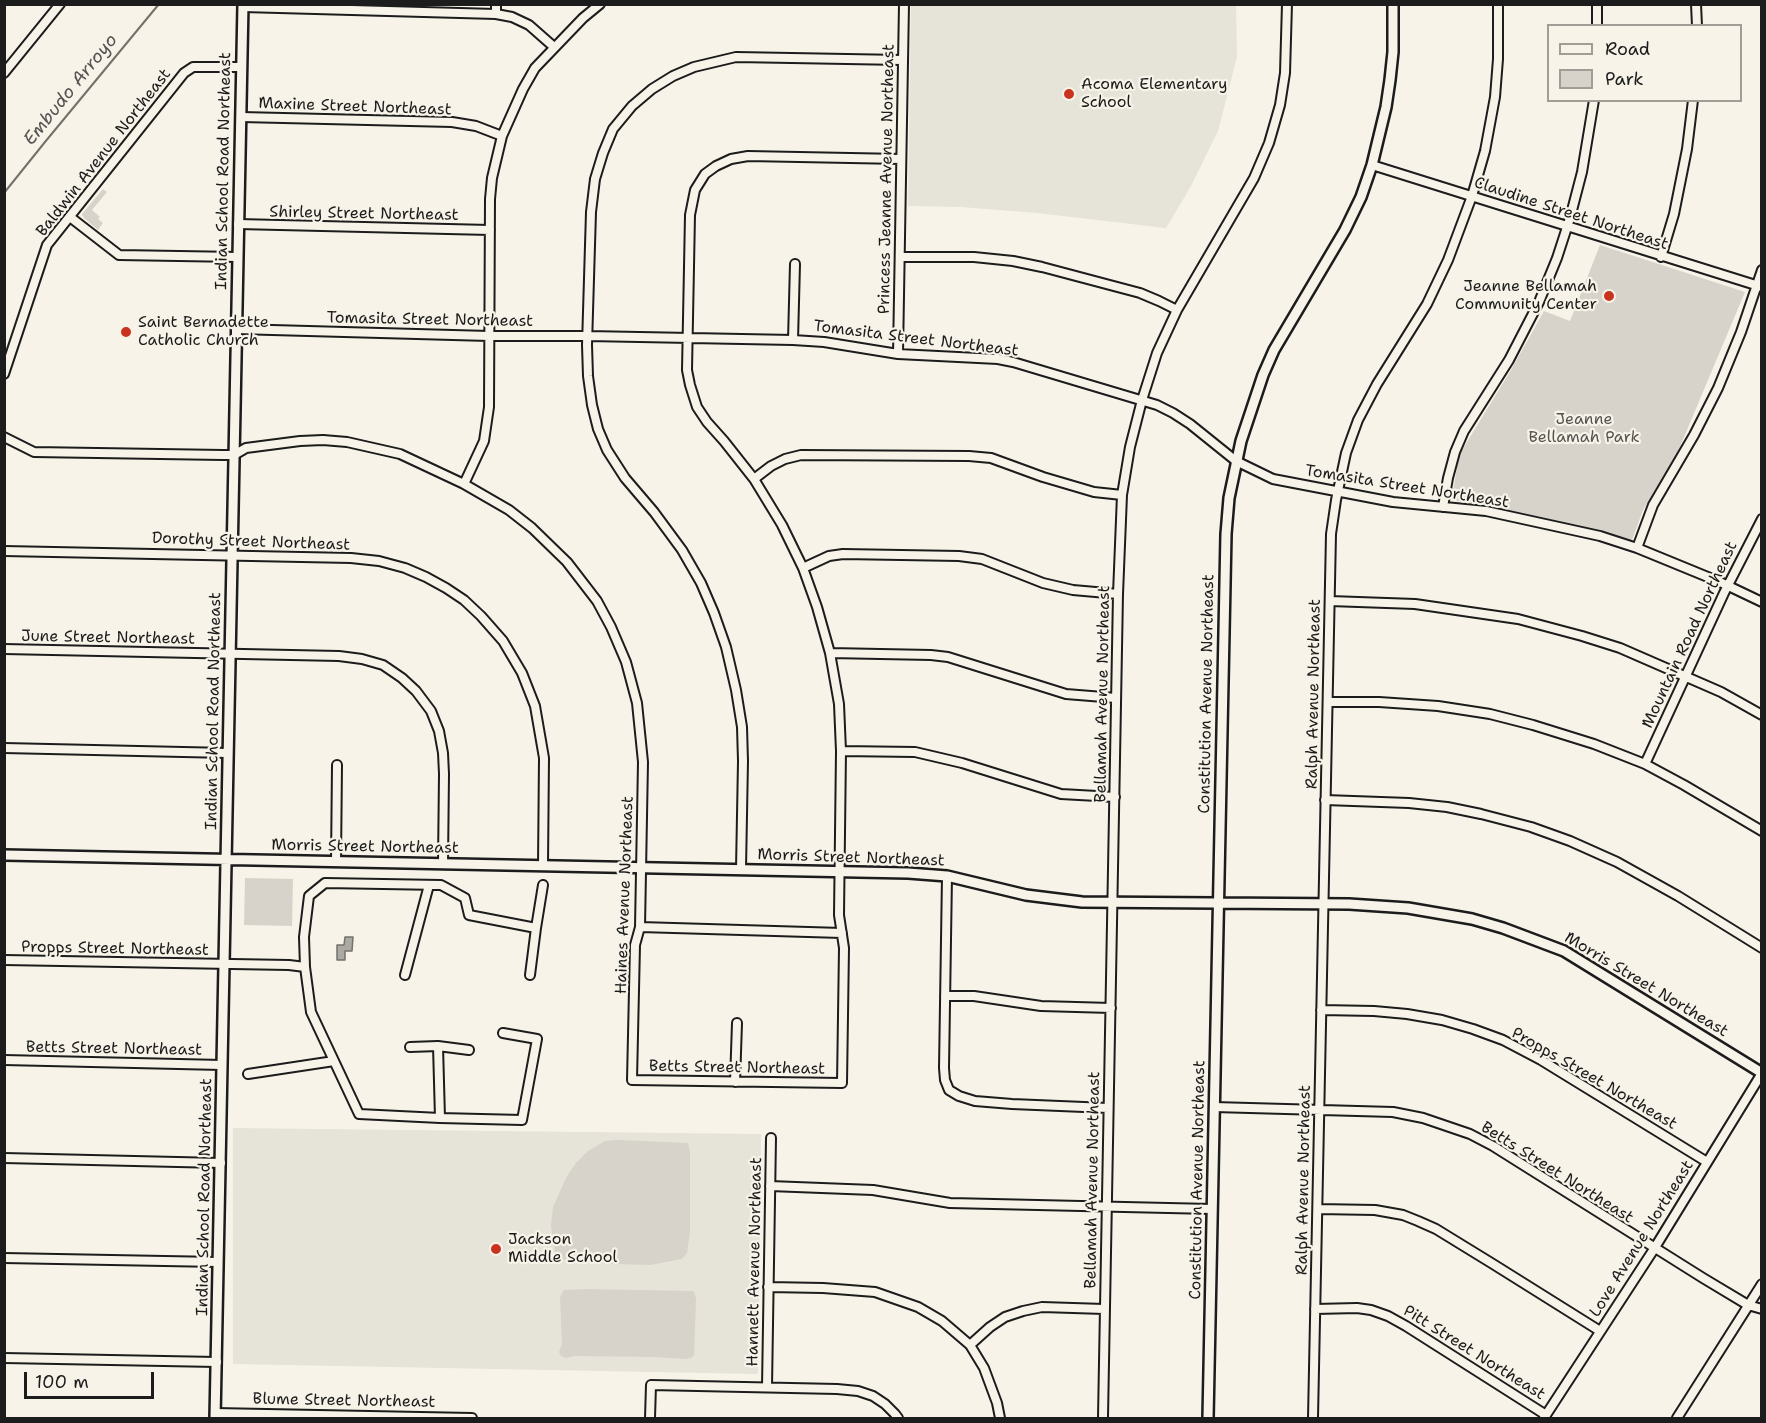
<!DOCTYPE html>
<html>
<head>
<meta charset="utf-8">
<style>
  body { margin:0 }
  #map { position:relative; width:1766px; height:1423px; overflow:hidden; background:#f7f3e8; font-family:"Shantell Sans",sans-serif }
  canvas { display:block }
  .frame { position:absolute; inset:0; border:6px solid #1c1c1c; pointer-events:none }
  .legend { position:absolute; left:1547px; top:24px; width:195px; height:78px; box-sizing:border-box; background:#f7f3e8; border:2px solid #9f9d96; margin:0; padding:8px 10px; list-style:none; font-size:18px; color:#1c1c1c }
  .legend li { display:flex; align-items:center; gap:12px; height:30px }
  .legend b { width:30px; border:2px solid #9f9d96 }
  .scale { position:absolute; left:24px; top:1372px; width:130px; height:27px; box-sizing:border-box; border:3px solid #1c1c1c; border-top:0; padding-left:8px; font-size:18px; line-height:21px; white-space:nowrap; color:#1c1c1c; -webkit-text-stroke:4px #f7f3e8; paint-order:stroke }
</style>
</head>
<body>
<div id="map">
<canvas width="1766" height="1423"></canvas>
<div class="frame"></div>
<ul class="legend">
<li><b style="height:8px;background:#f7f3e8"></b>Road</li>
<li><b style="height:16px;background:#d7d3cb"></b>Park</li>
</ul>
<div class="scale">100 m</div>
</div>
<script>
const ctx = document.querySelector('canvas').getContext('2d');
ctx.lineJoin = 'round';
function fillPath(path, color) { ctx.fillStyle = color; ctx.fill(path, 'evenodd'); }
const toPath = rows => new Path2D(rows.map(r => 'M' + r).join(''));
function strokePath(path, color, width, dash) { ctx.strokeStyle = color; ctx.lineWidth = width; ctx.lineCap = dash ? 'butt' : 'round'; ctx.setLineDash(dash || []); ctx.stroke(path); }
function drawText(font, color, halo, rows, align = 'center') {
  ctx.font = font + ' "Shantell Sans",sans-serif'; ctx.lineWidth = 4.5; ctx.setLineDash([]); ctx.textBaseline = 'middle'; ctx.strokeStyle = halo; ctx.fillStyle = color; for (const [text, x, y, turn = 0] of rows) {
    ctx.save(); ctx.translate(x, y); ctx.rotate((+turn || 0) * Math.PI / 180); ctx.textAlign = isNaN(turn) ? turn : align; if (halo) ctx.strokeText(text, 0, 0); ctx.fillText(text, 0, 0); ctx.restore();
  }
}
const built = toPath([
  [911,5,1236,5,1237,57,1218,131,1191,186,1166,228,1037,213,961,207,908,206],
  [233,1128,761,1134,758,1374,233,1364]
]);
const green = toPath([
  [103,189,107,192,92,210,100,217,98,219,103,223,98,230,84,218,82,214],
  [1600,245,1745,292,1679,449,1643,510,1632,540,1541,517,1456,501,1453,491,1459,455,1511,370,1544,311,1570,321],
  [245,878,293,879,292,926,244,925],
  [617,1140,688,1143,690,1152,690,1232,687,1253,682,1259,650,1265,613,1264,556,1259,551,1226,553,1207,567,1176,576,1163,588,1151,605,1141],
  [587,1289,694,1291,696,1299,694,1355,691,1358,685,1359,656,1357,574,1356,566,1358,561,1356,559,1352,562,1344,560,1297,564,1290]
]);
const water = toPath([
  [345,937,353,937,352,951,345,951,345,960,337,960,337,945,344,945,345,937]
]);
const stream = toPath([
  [4,193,45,142,159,4]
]);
const minor = toPath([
  [1597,4,1597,26],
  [1696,4,1697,26],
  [243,7,496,14,512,17,529,25,554,47],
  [496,14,496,4],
  [4,73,60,4],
  [241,117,452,122,476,126,502,136],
  [1372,165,1762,287],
  [70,217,119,255,238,257],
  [238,224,490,230],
  [900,257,974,257,1013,261,1042,267,1140,293,1159,301,1177,310],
  [1661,257,1674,214,1687,149,1693,100],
  [236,329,489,336,588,336,793,340,824,342,898,354,998,359,1013,362,1157,405,1173,413,1190,424,1236,461,1273,479,1393,502,1486,511,1600,536,1637,548,1720,582,1762,602],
  [793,340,795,264],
  [898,354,904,4],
  [4,374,47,245,184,73,193,67,241,67],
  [4,437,34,452,223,455,234,455,246,448,300,441,323,440,347,442,400,454,464,484,509,510,532,528,567,562,597,601,611,627,626,662,637,703,643,762,640,927,635,945,632,1080,842,1083,844,948,839,915,841,751,839,704,830,653,817,607,803,568,782,525,754,479,724,441,707,422,697,407,690,385,687,370,690,215,695,190,705,174,716,166,731,159,748,156,901,159],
  [754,479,771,466,785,459,801,455,969,456,991,458,1043,477,1094,492,1122,495],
  [464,484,484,441,489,407,490,199,492,178,502,136,523,89,535,68,583,18,600,4],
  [1443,507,1448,478,1455,452,1464,431,1509,360,1539,302,1557,258,1570,218,1582,172,1594,100],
  [1637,548,1653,505,1694,435,1718,388,1741,332,1762,270],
  [4,551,351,558,379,561,405,568,426,577,446,588,464,600,481,616,503,641,522,673,535,706,544,758,543,865],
  [803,568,829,556,843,554,959,556,982,559,1043,583,1073,590,1118,594],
  [1330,601,1415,604,1518,619,1582,636,1620,648,1721,692,1762,715],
  [4,649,339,656,362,659,383,665,402,678,416,691,431,711,439,731,443,753,444,774,443,863],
  [830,653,931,655,948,657,1066,694,1116,698],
  [1328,702,1379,702,1438,706,1490,714,1533,725,1594,744,1645,764,1684,785,1762,831],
  [4,748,228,753],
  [841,751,915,752,962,763,1061,794,1115,797],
  [1645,764,1724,593,1762,519],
  [1325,800,1409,803,1447,807,1481,814,1531,827,1570,841,1617,862,1678,896,1762,948],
  [336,861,337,765],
  [741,869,743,761,742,727,736,690,726,647,714,613,701,583,682,550,654,512,625,478,607,450,598,429,592,405,588,376,587,345,591,212,595,179,603,153,613,129,632,106,652,89,673,76,694,67,736,57,902,60],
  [947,876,944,1068,945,1080,949,1090,959,1096,975,1101,1012,1104,1108,1108],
  [640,927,842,933],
  [4,960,289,965,305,967,311,1012,359,1114,440,1118,522,1120,537,1039,503,1033],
  [305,967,304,937,309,896,325,883,441,885,465,898,469,915,536,928,543,885],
  [405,975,429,885],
  [530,975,536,928],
  [945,996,974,996,1041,1006,1111,1008],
  [1321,1010,1374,1011,1407,1014,1442,1020,1473,1029,1503,1040,1541,1060,1707,1162],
  [438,1046,440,1118],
  [410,1047,438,1046,469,1050],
  [4,1060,222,1065],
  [248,1074,334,1061],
  [735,1082,737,1023],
  [1214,1107,1393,1112,1423,1118,1470,1134,1493,1146,1703,1278,1748,1305,1762,1309],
  [4,1158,221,1163],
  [770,1186,873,1190,950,1203,1212,1209],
  [1318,1209,1375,1210,1403,1215,1418,1221,1436,1229,1493,1264,1600,1331],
  [4,1258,218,1262],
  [768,1287,823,1288,875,1292,918,1307,942,1321,970,1345,984,1368,997,1403,1000,1418],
  [1315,1309,1357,1308,1371,1310,1388,1316,1406,1326,1546,1415],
  [970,1345,990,1327,1005,1317,1023,1311,1042,1307,1104,1309],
  [4,1358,217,1362],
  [767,1387,771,1138],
  [215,1413,472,1418],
  [650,1418,651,1385,837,1389,858,1391,873,1396,885,1404,895,1414,898,1418],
  [1103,1418,1118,594,1122,495,1130,447,1142,400,1157,353,1177,310,1254,178,1269,143,1280,105,1285,73,1287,4],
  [1313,1418,1331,534,1336,500,1346,453,1358,420,1377,384,1427,304,1448,260,1472,196,1485,151,1495,97,1498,59,1498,4],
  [1544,1418,1654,1249,1762,1073],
  [1677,1418,1762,1284]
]);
const tertiary = toPath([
  [4,855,908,873,947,876,1026,895,1082,902,1349,904,1408,908,1472,919,1503,928,1564,951,1762,1073],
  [215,1418,243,4],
  [1208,1418,1226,534,1229,498,1241,441,1263,375,1274,350,1345,230,1361,197,1372,165,1386,107,1390,80,1393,52,1393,4]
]);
const markers = [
  [1069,94,6,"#c8321e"],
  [1609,296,6,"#c8321e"],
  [126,332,6,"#c8321e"],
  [496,1249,6,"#c8321e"]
];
const poiNames = [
  ["Acoma Elementary",1081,85],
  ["School",1081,103],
  ["Jeanne Bellamah",1597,287,"right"],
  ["Community Center",1597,305,"right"],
  ["Saint Bernadette",138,323],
  ["Catholic Church",138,341],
  ["Jackson",508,1240],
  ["Middle School",508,1258]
];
const streetNames = [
  ["Maxine Street Northeast",355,107,2],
  ["Baldwin Avenue Northeast",104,153,-52],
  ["Indian School Road Northeast",224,171,-89],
  ["Princess Jeanne Avenue Northeast",887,179,-89],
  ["Shirley Street Northeast",364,214,1],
  ["Claudine Street Northeast",1571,214,18],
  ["Tomasita Street Northeast",430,320,1],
  ["Tomasita Street Northeast",916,339,7],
  ["Tomasita Street Northeast",1407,487,9],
  ["Dorothy Street Northeast",251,542,2],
  ["Mountain Road Northeast",1690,635,-65],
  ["June Street Northeast",108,638,1],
  ["Bellamah Avenue Northeast",1103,694,-89],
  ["Constitution Avenue Northeast",1207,694,-89],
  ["Ralph Avenue Northeast",1314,694,-89],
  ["Indian School Road Northeast",214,711,-89],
  ["Morris Street Northeast",365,847,1],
  ["Morris Street Northeast",851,858,2],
  ["Haines Avenue Northeast",625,895,-88],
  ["Propps Street Northeast",115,949,1],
  ["Morris Street Northeast",1646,985,31],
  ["Betts Street Northeast",114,1049,1],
  ["Betts Street Northeast",737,1068,1],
  ["Propps Street Northeast",1594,1079,30],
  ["Betts Street Northeast",1557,1173,32],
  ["Bellamah Avenue Northeast",1093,1180,-89],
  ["Constitution Avenue Northeast",1198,1180,-89],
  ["Ralph Avenue Northeast",1304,1180,-89],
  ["Indian School Road Northeast",205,1197,-89],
  ["Love Avenue Northeast",1642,1239,-58],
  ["Hannett Avenue Northeast",755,1262,-89],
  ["Pitt Street Northeast",1474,1353,32],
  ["Blume Street Northeast",344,1401,1]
];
const parkNames = [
  ["Jeanne",1584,420],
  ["Bellamah Park",1584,438]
];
const waterNames = [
  ["Embudo Arroyo",71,90,-51]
];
fillPath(built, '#e6e3d9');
fillPath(green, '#d7d3cb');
fillPath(water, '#aca9a2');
strokePath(water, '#72716c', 1.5);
strokePath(stream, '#72716c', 2);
strokePath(minor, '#1c1c1c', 12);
strokePath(tertiary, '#1c1c1c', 14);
strokePath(minor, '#f7f3e8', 8);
strokePath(tertiary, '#f7f3e8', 9);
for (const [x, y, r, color] of markers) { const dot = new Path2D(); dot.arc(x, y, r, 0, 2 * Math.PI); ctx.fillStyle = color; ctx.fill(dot); strokePath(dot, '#f7f3e8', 2); }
drawText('16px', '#1c1c1c', '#f7f3e8', poiNames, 'left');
drawText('16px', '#1c1c1c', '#f7f3e8', streetNames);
drawText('16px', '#545351', '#f7f3e8', parkNames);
drawText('italic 18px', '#565452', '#f7f3e8', waterNames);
</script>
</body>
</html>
